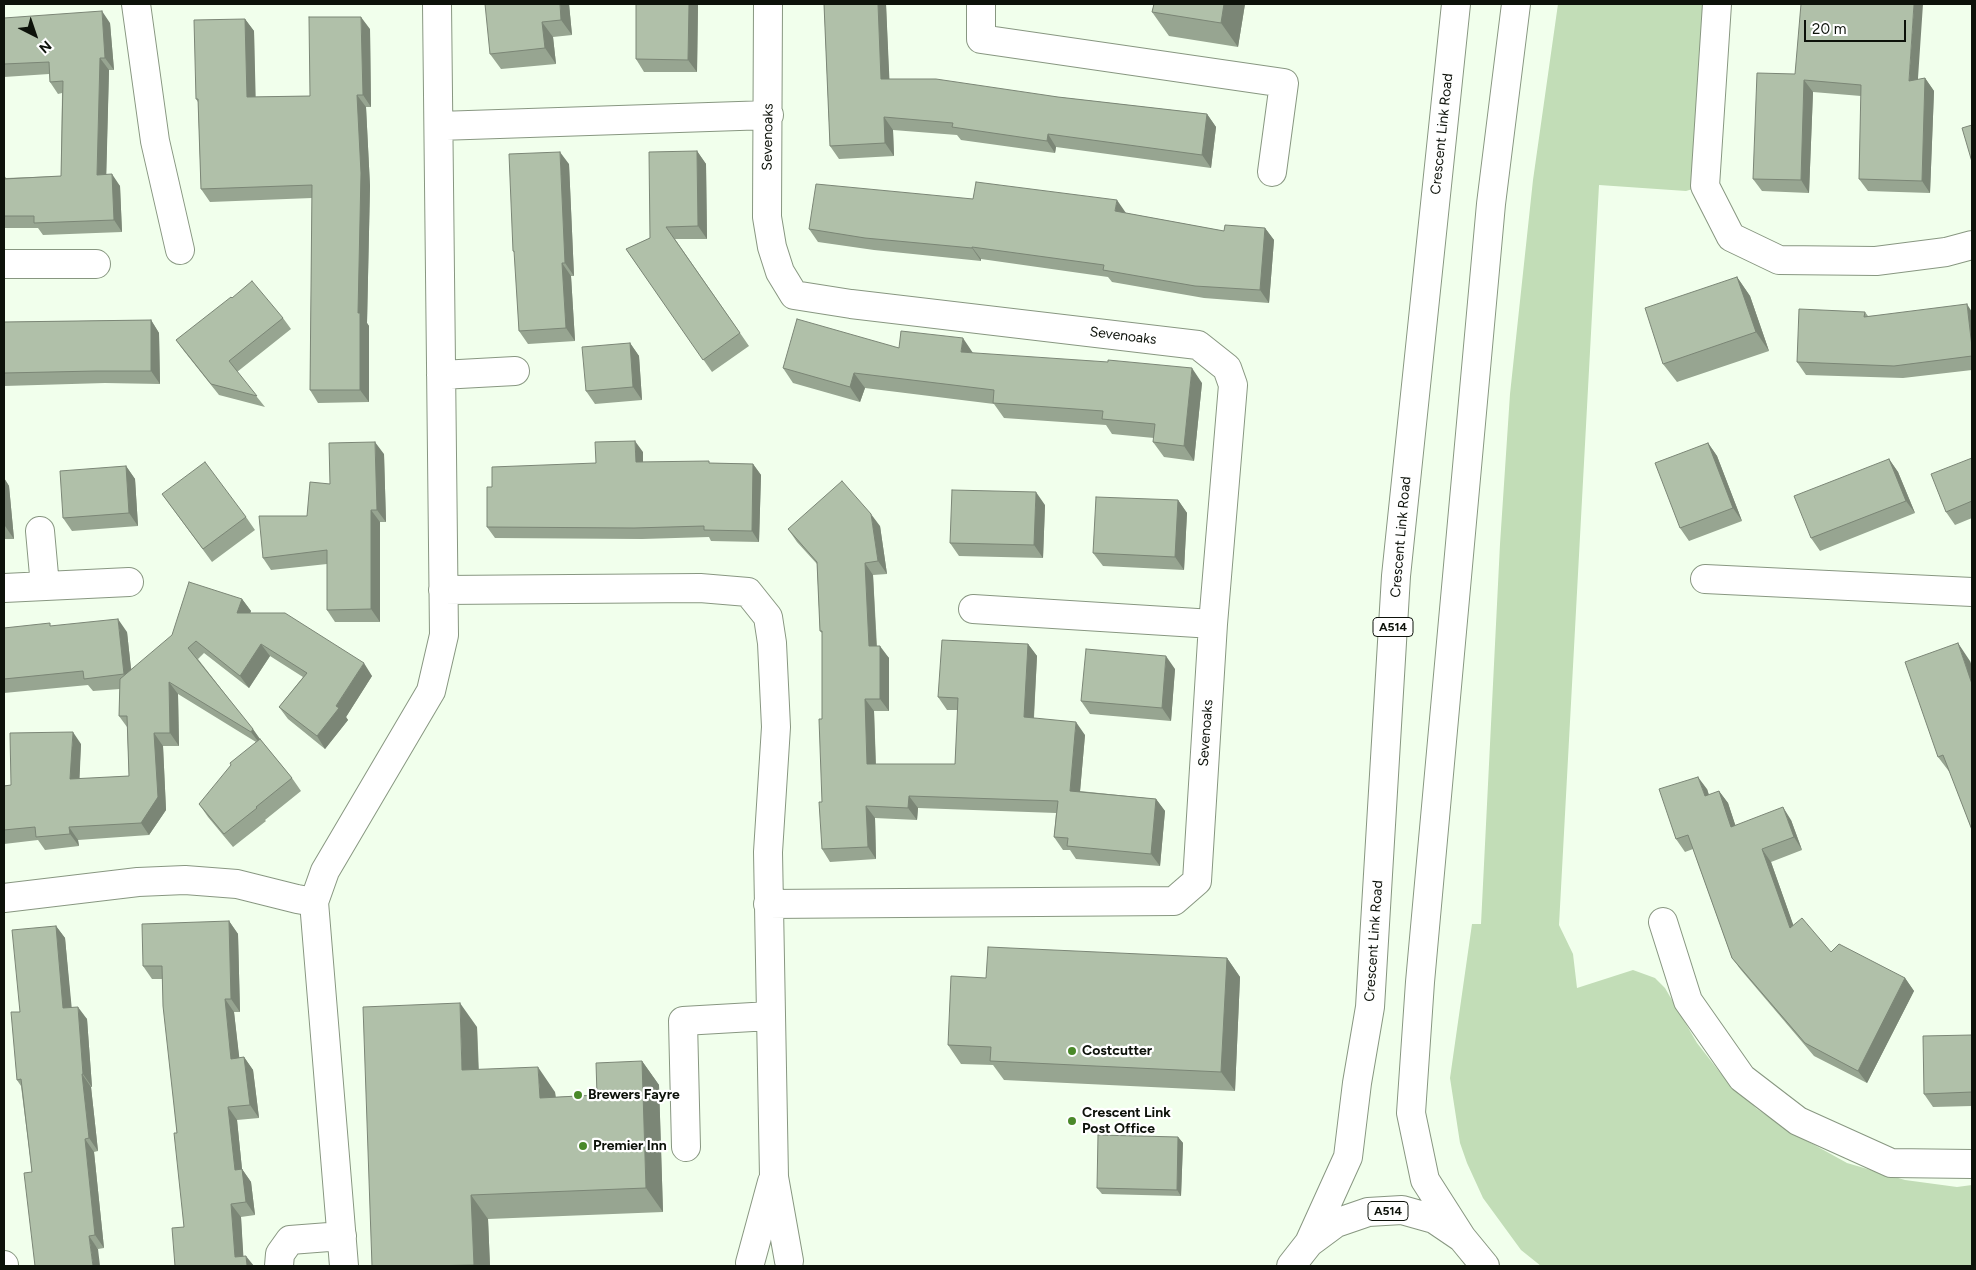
<!DOCTYPE html>
<html>
<head>
<meta charset="utf-8">
<style>
  body { margin:0 }
  #map { position:relative; width:1976px; height:1270px; overflow:hidden; background:#f1ffec; font-family:Figtree,sans-serif }
  canvas { display:block }
  .frame { position:absolute; inset:0; border:5px solid #0d120a; pointer-events:none }
  .north { position:absolute; left:10px; top:10px; width:50px; height:50px; -webkit-text-stroke:4px #fff; paint-order:stroke; rotate:139deg; font-size:14px; font-weight:700; line-height:20px; text-align:center; color:#0d120a }
  .north::after { content:''; display:block; margin:auto; width:18px; height:22px; background:#0d120a; clip-path:polygon(50% 0,100% 100%,50% 72%,0 100%) }
  .scale { position:absolute; left:1804px; top:20px; width:102px; height:22px; box-sizing:border-box; border:2px solid #0d120a; border-top:0; padding-left:6px; font-size:15px; line-height:18px; white-space:nowrap; color:#0d120a; -webkit-text-stroke:4px #fff; paint-order:stroke }
</style>
</head>
<body>
<div id="map">
<canvas width="1976" height="1270"></canvas>
<div class="frame"></div>
<div class="north">N</div>
<div class="scale">20 m</div>
</div>
<script>
const ctx = document.querySelector('canvas').getContext('2d');
ctx.lineJoin = 'round';
function fillPath(path, color) { ctx.fillStyle = color; ctx.fill(path, 'evenodd'); }
const toPath = rows => new Path2D(rows.map(r => 'M' + r).join(''));
function strokePath(path, color, width, dash) { ctx.strokeStyle = color; ctx.lineWidth = width; ctx.lineCap = dash ? 'butt' : 'round'; ctx.setLineDash(dash || []); ctx.stroke(path); }
function drawText(font, color, halo, rows, align = 'center') {
  ctx.font = font + ' Figtree,sans-serif'; ctx.lineWidth = 4.5; ctx.setLineDash([]); ctx.textBaseline = 'middle'; ctx.strokeStyle = halo; ctx.fillStyle = color; for (const [text, x, y, turn = 0] of rows) {
    ctx.save(); ctx.translate(x, y); ctx.rotate((+turn || 0) * Math.PI / 180); ctx.textAlign = isNaN(turn) ? turn : align; if (halo) ctx.strokeText(text, 0, 0); ctx.fillText(text, 0, 0); ctx.restore();
  }
}
const green = toPath([
  [1558,4,1703,4,1696,188,1686,191,1599,185,1559,925,1573,954,1577,988,1633,970,1655,978,1665,988,1697,1043,1722,1075,1757,1109,1791,1132,1847,1163,1905,1180,1957,1187,1972,1185,1972,1266,1541,1266,1521,1250,1483,1198,1467,1163,1460,1143,1450,1078,1472,924,1481,924,1500,544,1510,394,1533,180]
]);
const minor = toPath([
  [136,4,155,141,180,250],
  [768,4,767,217,772,247,780,272,794,295,851,304,1198,345,1227,368,1233,385,1213,624,1197,881,1174,901,768,904],
  [981,4,981,39,1284,83,1272,172],
  [1717,4,1705,186,1731,237,1779,260,1876,261,1946,252,1972,245],
  [439,126,769,115],
  [4,264,96,264],
  [441,375,515,371],
  [40,531,45,586],
  [1705,579,1972,592],
  [4,588,129,582],
  [443,590,700,588,748,592,768,617,772,643,776,727,768,852,774,1177,789,1261],
  [973,609,1213,624],
  [4,898,138,882,185,880,237,884,297,899,314,902],
  [1663,922,1688,1001,1742,1078,1798,1121,1891,1163,1972,1164],
  [686,1147,683,1021,770,1016],
  [750,1263,772,1182],
  [4,1265,4,1266],
  [279,1266,280,1254,290,1240,342,1236],
  [344,1266,314,902,325,871,431,691,444,635,437,4]
]);
const highway = toPath([
  [1462,1238,1425,1180,1411,1113,1420,982,1491,204,1516,4],
  [1309,1243,1348,1157,1357,1083,1370,1007,1396,576,1456,4],
  [1291,1266,1309,1243,1336,1223,1368,1212,1402,1210,1434,1219,1462,1238,1485,1266]
]);
const wall = toPath([
  [569,4,572,35,553,37,556,64,501,69,490,54],
  [636,4,698,4,697,72,644,72,636,59],
  [824,4,886,4,889,79,1058,97,1207,114,1216,127,1211,168,1056,147,1055,153,961,140,957,135,893,130,894,156,839,159,830,146],
  [1154,4,1245,4,1238,47,1169,36,1152,12],
  [4,18,110,23,114,70,109,70,106,174,120,186,122,232,43,235,38,228,4,228,4,175,6,178,61,176,62,93,58,94,50,82,49,74,4,77],
  [245,19,254,31,255,97,310,96,370,29,371,107,366,107,370,186,367,323,369,326,369,402,318,403,310,390,312,198,210,202,201,189,198,102,196,99],
  [1795,74,1918,80,1925,78,1934,91,1930,193,1868,191,1859,179,1861,96,1813,92,1809,193,1762,191,1753,179],
  [697,151,706,164,707,239,675,239,749,346,712,372,626,249,650,238],
  [569,164,574,276,571,276,575,341,528,344,519,331,515,253,513,251],
  [973,199,1126,213,1224,231,1265,228,1274,240,1269,303,1204,298,1112,282,1108,277,981,259,981,261,874,250,818,242,809,229],
  [1737,277,1750,296,1769,351,1677,382,1663,364],
  [232,298,283,318,291,329,237,372,265,407,219,395,184,351,176,340],
  [1865,312,1868,316,1972,312,1972,370,1903,378,1806,375,1797,362],
  [151,320,159,333,160,384,105,383,4,386,4,322],
  [630,343,639,356,642,400,595,404,586,391],
  [899,348,973,353,1202,383,1194,461,1164,457,1153,442,1154,438,1112,434,1106,425,1004,418,994,404,865,388,860,402,793,383,783,368],
  [1708,443,1717,456,1742,521,1689,541,1680,528],
  [643,452,643,462,753,464,761,475,759,542,711,541,709,537,642,539,495,538,487,527,492,487],
  [384,454,386,522,380,522,380,622,335,622,327,610,327,564,271,570,263,558,307,516,330,484],
  [1972,458,1972,518,1955,525,1946,512],
  [1889,459,1898,472,1915,513,1820,551,1811,538],
  [126,466,135,479,138,526,72,531,63,518],
  [4,478,9,486,14,539,4,539],
  [162,494,246,517,255,530,212,562],
  [1178,500,1187,513,1184,570,1103,566,1093,553],
  [1045,505,1043,558,959,556,950,543],
  [880,526,887,574,873,575,877,646,889,658,889,711,874,711,876,764,955,764,958,710,947,710,938,697,1028,644,1037,656,1034,718,1085,735,1080,791,1156,799,1165,811,1160,866,1076,859,1070,850,1063,850,1054,837,1056,813,918,808,917,820,875,818,876,859,830,862,822,849,822,633,820,631,817,564,797,542,788,529],
  [242,599,251,611,250,613,372,676,346,717,348,720,325,749,288,719,279,707,303,677,270,656,249,688,204,653,198,659,260,739,292,778,301,791,265,820,266,821,233,847,208,817,199,804,256,742,178,694,179,746,163,746,166,810,149,835,78,840,79,846,45,850,38,840,4,844,4,786,11,785,81,744,79,779,129,776,127,727,119,716,120,689,93,691,88,685,4,693,4,628,52,626,127,632,131,669],
  [1970,661,1972,667,1972,830,1951,774,1938,757],
  [1175,669,1171,721,1090,714,1081,701],
  [1707,789,1709,795,1719,791,1728,803,1735,825,1791,820,1802,850,1771,862,1793,925,1831,952,1905,978,1914,991,1867,1083,1814,1056,1741,970,1732,958,1693,849,1685,852,1676,839],
  [229,921,238,934,240,1012,234,1012,239,1058,244,1057,253,1070,259,1118,237,1120,242,1169,251,1182,255,1215,241,1217,243,1256,254,1266,184,1227,177,1133,162,979,152,979,143,966],
  [56,926,65,938,71,1007,87,1019,92,1087,91,1087,98,1151,94,1152,104,1248,98,1249,32,1172,21,1086,17,1080,20,1012],
  [1227,958,1240,977,1235,1091,1004,1080,993,1065,961,1064,948,1045,986,978],
  [477,1027,479,1070,555,1092,556,1097,597,1095,642,1061,659,1085,663,1212,488,1219,490,1266,372,1266],
  [1972,1035,1972,1106,1933,1107,1924,1094],
  [1178,1137,1183,1143,1181,1196,1102,1194,1097,1188]
]);
const shadedWall = toPath([
  [560,4,569,4,572,35,561,20],
  [689,4,698,4,697,72,688,60],
  [878,4,886,4,890,92,881,79],
  [1224,4,1245,4,1238,47,1221,23],
  [1914,4,1923,4,1917,93,1909,81],
  [102,11,110,23,114,70,105,58],
  [361,17,370,29,371,107,363,95],
  [245,19,254,31,256,110,247,97],
  [542,22,553,37,556,64,545,48],
  [100,58,109,70,106,187,97,175],
  [1925,78,1934,91,1930,193,1922,181],
  [1804,80,1813,92,1809,193,1801,180],
  [357,95,366,107,370,186,367,323,369,326,369,402,360,390,358,313],
  [1207,114,1216,127,1211,168,1202,155],
  [884,117,893,130,894,156,885,143],
  [1048,134,1056,147,1055,153,1047,141],
  [697,151,706,164,707,239,698,226],
  [560,152,569,164,574,276,565,263],
  [112,174,120,186,122,232,114,220],
  [1117,200,1126,213,1124,224,1115,211],
  [1265,228,1274,240,1269,303,1260,290],
  [972,247,981,259,981,261,972,248],
  [562,263,571,276,575,341,566,328],
  [1737,277,1750,296,1769,351,1756,332],
  [1967,304,1972,312,1972,347],
  [151,320,159,333,160,384,151,371],
  [963,338,973,353,961,352],
  [630,343,639,356,642,400,633,387],
  [1192,368,1202,383,1194,461,1184,446],
  [854,373,865,388,860,402,850,387],
  [635,441,643,452,643,473,636,462],
  [375,442,384,454,386,522,377,510],
  [1708,443,1717,456,1742,521,1733,508],
  [1889,459,1898,472,1915,513,1906,501],
  [753,464,761,475,759,542,752,531],
  [126,466,135,479,138,526,129,513],
  [4,478,9,486,14,539,5,526,4,512],
  [1036,492,1045,505,1043,558,1034,545],
  [1178,500,1187,513,1184,570,1175,557],
  [371,510,380,522,380,622,371,609],
  [871,514,880,526,887,574,878,561],
  [865,563,873,575,877,658,869,646],
  [242,599,251,611,246,625,237,613],
  [118,619,127,632,133,687,124,674],
  [1958,643,1970,661,1972,667,1972,684],
  [261,644,270,656,249,688,240,676],
  [1028,644,1037,656,1033,730,1024,717],
  [880,646,889,658,889,711,880,699],
  [1166,656,1175,669,1171,721,1162,708],
  [364,663,372,676,346,717,348,720,325,749,317,736],
  [169,682,178,694,179,746,170,733],
  [865,699,874,711,876,776,867,764],
  [1076,722,1085,735,1079,803,1070,791],
  [253,729,262,742,260,744,251,732],
  [73,732,81,744,79,792,70,779],
  [154,733,163,746,166,810,149,835,141,823],
  [1698,777,1707,789,1713,808,1705,796],
  [1719,791,1728,803,1740,839,1731,827],
  [909,796,918,808,917,820,908,808],
  [1156,799,1165,811,1160,866,1151,854],
  [866,806,875,818,876,859,868,847],
  [1783,807,1791,820,1802,850,1794,837],
  [69,827,78,840,79,846,70,834],
  [1762,849,1771,862,1799,941,1790,928],
  [229,921,238,934,240,1012,231,999],
  [56,926,65,938,73,1021,63,1008],
  [1227,958,1240,977,1235,1091,1221,1072],
  [1905,978,1914,991,1867,1083,1858,1071],
  [225,999,234,1012,241,1072,231,1059],
  [460,1003,477,1027,479,1095,462,1070],
  [78,1007,87,1019,92,1087,83,1074],
  [244,1057,253,1070,259,1118,250,1105],
  [642,1061,659,1085,663,1212,646,1188],
  [538,1067,555,1092,557,1122,540,1098],
  [82,1074,91,1087,98,1151,89,1138],
  [228,1107,237,1120,242,1169,251,1182,255,1215,246,1202,235,1170],
  [1178,1137,1183,1143,1181,1196,1177,1190],
  [85,1139,94,1152,104,1248,95,1235],
  [471,1195,488,1219,490,1266,475,1266,474,1265],
  [231,1204,241,1217,244,1266,235,1257],
  [89,1236,98,1249,100,1266,93,1266],
  [246,1256,254,1266,247,1266]
]);
const building = toPath([
  [485,4,560,4,561,20,542,22,545,48,490,54,485,4],
  [636,4,689,4,688,60,636,59,636,4],
  [824,4,878,4,881,79,936,79,1058,97,1207,114,1202,155,1048,134,1047,141,952,127,953,123,884,117,885,143,830,146,824,4],
  [1154,4,1224,4,1221,23,1152,12,1154,4],
  [1801,4,1914,4,1909,81,1925,78,1922,181,1859,179,1861,85,1804,80,1801,180,1753,179,1757,73,1795,74,1801,4],
  [102,11,105,58,100,58,97,175,112,174,114,220,34,223,34,216,4,216,4,179,61,176,63,81,50,82,49,62,4,64,4,18,102,11],
  [309,17,361,17,363,95,357,95,361,173,358,313,360,313,360,390,310,390,312,185,201,189,198,99,196,99,194,20,245,19,247,97,310,96,309,17],
  [1972,125,1972,162,1962,128,1972,125],
  [697,151,698,226,666,227,740,333,703,360,626,249,650,238,649,152,697,151],
  [560,152,565,263,562,263,566,328,519,331,514,251,513,251,509,154,560,152],
  [976,182,1117,200,1115,211,1224,231,1225,225,1265,228,1260,290,1195,286,1103,270,1104,265,972,247,972,248,865,238,809,229,816,184,973,199,976,182],
  [1737,277,1756,332,1663,364,1645,308,1737,277],
  [252,281,283,318,229,361,257,396,211,384,176,340,231,297,232,298,252,281],
  [1967,304,1972,347,1972,356,1894,366,1797,362,1799,309,1865,312,1864,317,1967,304],
  [797,319,899,348,901,331,963,338,961,352,1108,362,1108,360,1192,368,1184,446,1153,442,1155,424,1102,419,1103,411,993,403,994,390,854,373,850,387,783,368,797,319],
  [151,320,151,371,96,371,4,373,4,322,151,320],
  [630,343,633,387,586,391,582,347,630,343],
  [635,441,636,462,709,461,709,463,753,464,752,531,704,530,704,526,634,528,487,527,487,487,492,487,492,467,596,463,595,442,635,441],
  [375,442,377,510,371,510,371,609,327,610,327,550,263,558,259,516,307,516,310,482,330,484,329,443,375,442],
  [1708,443,1733,508,1680,528,1655,463,1708,443],
  [1972,458,1972,501,1946,512,1931,474,1972,458],
  [1889,459,1906,501,1811,538,1794,496,1889,459],
  [205,462,246,517,203,549,162,494,205,462],
  [126,466,129,513,63,518,60,471,126,466],
  [842,481,871,514,878,561,865,563,869,646,880,646,880,699,865,699,867,764,955,764,958,698,938,697,942,640,1028,644,1024,717,1076,722,1070,791,1156,799,1151,854,1067,846,1068,838,1054,837,1058,801,909,796,908,808,866,806,868,847,822,849,819,802,822,802,819,719,822,719,822,631,820,631,817,562,788,529,842,481],
  [952,490,1036,492,1034,545,950,543,952,490],
  [1096,497,1178,500,1175,557,1093,553,1096,497],
  [4,512,5,526,4,526,4,512],
  [189,582,242,599,237,613,285,613,364,663,336,706,339,708,317,736,279,707,307,673,261,644,240,676,196,641,188,648,253,729,251,732,169,682,170,733,154,733,158,797,141,823,69,827,70,834,36,837,35,827,4,830,4,786,11,785,10,733,73,732,70,779,129,776,127,716,119,716,120,679,172,635,189,582],
  [118,619,124,674,84,679,83,671,4,679,4,628,50,623,50,626,118,619],
  [1958,643,1972,684,1972,830,1943,755,1938,757,1905,662,1958,643],
  [1086,649,1166,656,1162,708,1081,701,1086,649],
  [260,739,292,778,256,807,257,808,224,834,199,804,231,765,230,763,260,739],
  [1698,777,1705,796,1719,791,1731,827,1783,807,1794,837,1762,849,1790,928,1802,918,1831,952,1839,944,1905,978,1858,1071,1805,1043,1732,958,1688,835,1676,839,1659,789,1698,777],
  [229,921,231,999,225,999,231,1059,244,1057,250,1105,228,1107,235,1170,242,1169,246,1202,231,1204,235,1257,246,1256,247,1266,175,1266,172,1228,184,1227,174,1133,177,1133,163,1006,162,966,143,966,142,924,229,921],
  [56,926,63,1008,78,1007,83,1074,82,1074,89,1138,85,1139,95,1235,89,1236,93,1266,35,1266,24,1173,32,1172,21,1079,17,1080,11,1012,20,1012,12,930,56,926],
  [988,947,1227,958,1221,1072,990,1061,991,1047,948,1045,951,976,986,978,988,947],
  [460,1003,462,1070,538,1067,540,1098,597,1095,596,1063,642,1061,646,1188,471,1195,474,1265,425,1266,372,1266,363,1007,460,1003],
  [1972,1035,1972,1092,1924,1094,1923,1036,1972,1035],
  [1098,1135,1178,1137,1177,1190,1097,1188,1098,1135]
]);
const markers = [
  [1072,1051,5,"#4a8929"],
  [578,1095,5,"#4a8929"],
  [1072,1121,5,"#4a8929"],
  [583,1146,5,"#4a8929"]
];
const shields = [
  [1393,627,40],
  [1388,1211,40]
];
const shieldNames = [
  ["A514",1393,627],
  ["A514",1388,1211]
];
const streetNames = [
  ["Crescent Link Road",1442,134,-84],
  ["Sevenoaks",768,137,-89],
  ["Sevenoaks",1123,336,7],
  ["Crescent Link Road",1401,537,-85],
  ["Sevenoaks",1206,733,-86],
  ["Crescent Link Road",1374,941,-86]
];
const poiNames = [
  ["Costcutter",1082,1051],
  ["Brewers Fayre",588,1095],
  ["Crescent Link",1082,1113],
  ["Post Office",1082,1129],
  ["Premier Inn",593,1146]
];
fillPath(green, '#c2ddb7');
strokePath(minor, '#889781', 30);
strokePath(highway, '#889781', 30);
strokePath(minor, '#fff', 28);
strokePath(highway, '#fff', 28);
fillPath(wall, '#97a591');
fillPath(shadedWall, '#7b8676');
fillPath(building, '#b0c0a9');
strokePath(building, '#7b8676', 1);
for (const [x, y, r, color] of markers) { const dot = new Path2D(); dot.arc(x, y, r, 0, 2 * Math.PI); ctx.fillStyle = color; ctx.fill(dot); strokePath(dot, '#fff', 2); }
for (const [x, y, w] of shields) { const box = new Path2D(); box.roundRect(x - w / 2, y - 9.5, w, 19, 4); ctx.fillStyle = '#fff'; ctx.fill(box); strokePath(box, '#0d120a', 1); }
drawText('bold 12px', '#0d120a', null, shieldNames);
drawText('14px', '#0d120a', '#fff', streetNames);
drawText('bold 14px', '#0d120a', '#fff', poiNames, 'left');
</script>
</body>
</html>
